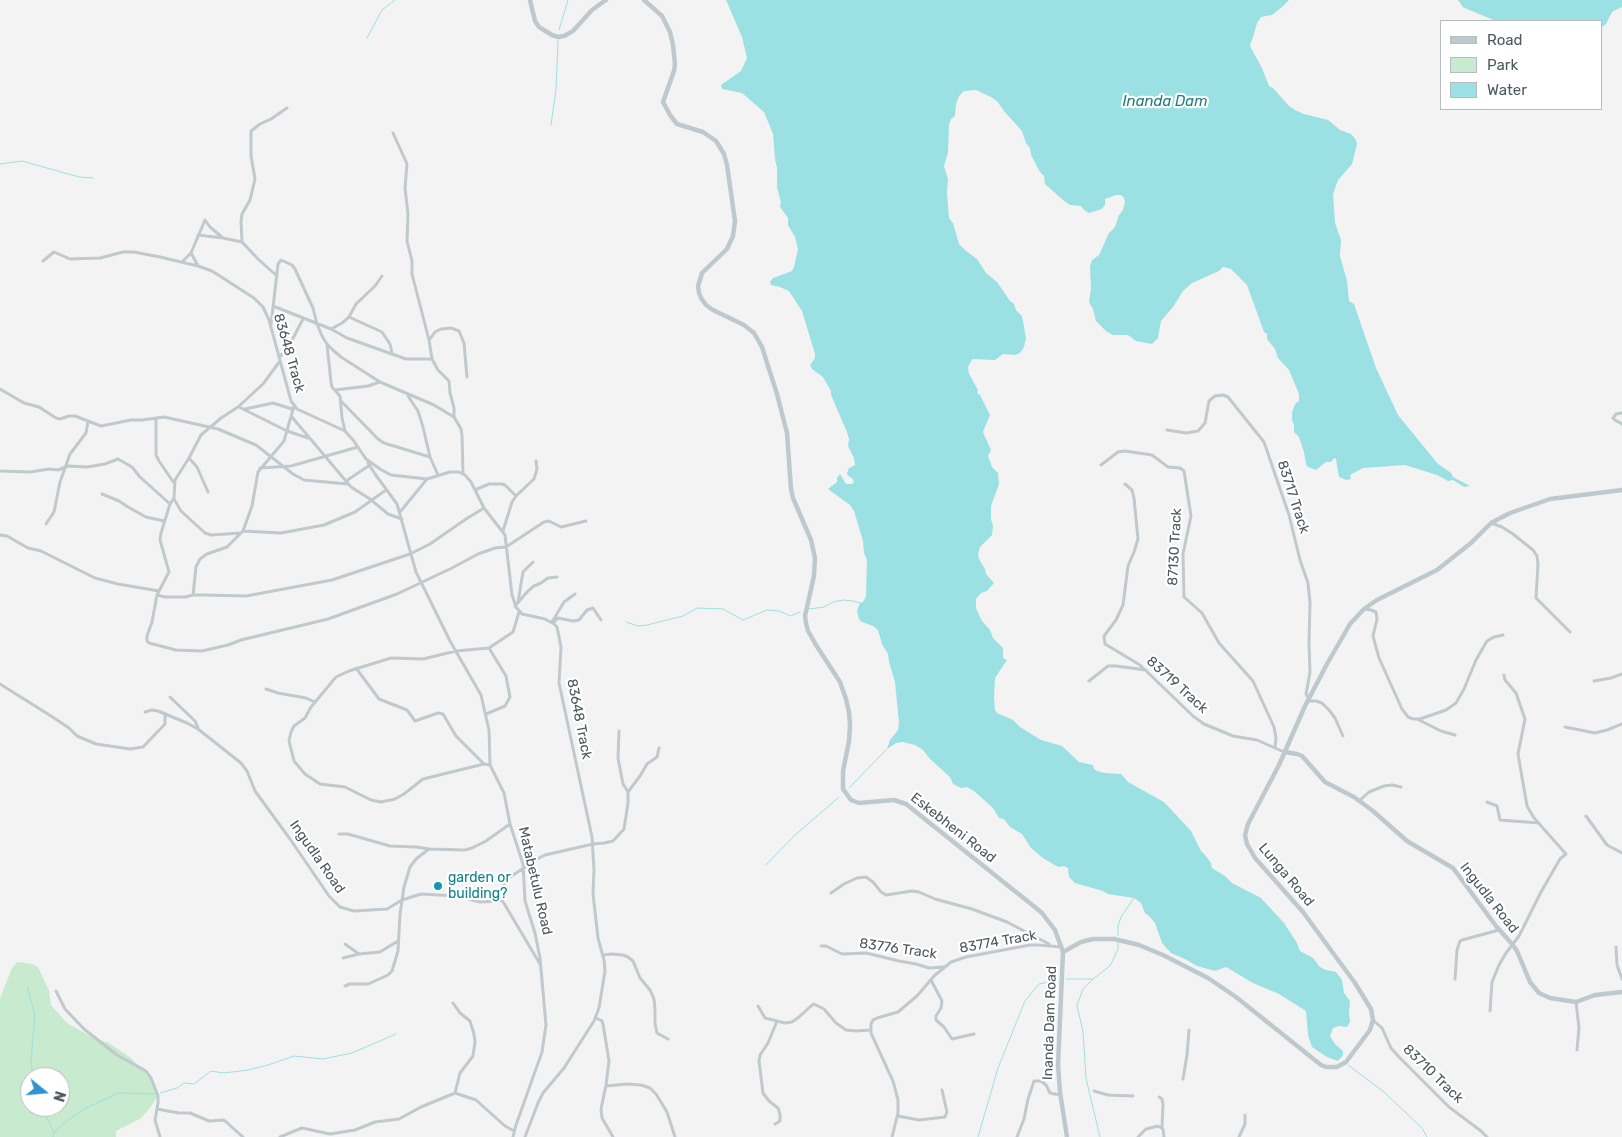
<!DOCTYPE html>
<html>
<head>
<meta charset="utf-8">
<style>
  body { margin:0 }
  #map { position:relative; width:1622px; height:1137px; overflow:hidden; background:#f4f3f3; font-family:Rubik,sans-serif }
  canvas { display:block }
  .legend { position:absolute; left:1440px; top:20px; width:162px; height:90px; box-sizing:border-box; background:#fff; border:1px solid #b7bdbf; margin:0; padding:6px 9px; list-style:none; font-size:15px; color:#4c595e }
  .legend li { display:flex; align-items:center; gap:10px; height:25px }
  .legend b { width:25px; border:1px solid #b7bdbf }
  .north { position:absolute; left:20px; top:1067px; width:50px; height:50px; box-sizing:border-box; background:#fff; border:1px solid #b7bdbf; border-radius:50%; rotate:107deg; font-size:14px; font-weight:700; line-height:20px; text-align:center; color:#4c595e }
  .north::after { content:''; display:block; margin:auto; width:18px; height:22px; background:#3392ce; clip-path:polygon(50% 0,100% 100%,50% 72%,0 100%) }
</style>
</head>
<body>
<div id="map">
<canvas width="1622" height="1137"></canvas>
<ul class="legend">
<li><b style="height:6px;background:#bec9ce"></b>Road</li>
<li><b style="height:14px;background:#c8ebcf"></b>Park</li>
<li><b style="height:14px;background:#9be0e2"></b>Water</li>
</ul>
<div class="north">N</div>
</div>
<script>
const ctx = document.querySelector('canvas').getContext('2d');
ctx.lineJoin = 'round';
function fillPath(path, color) { ctx.fillStyle = color; ctx.fill(path, 'evenodd'); }
const toPath = rows => new Path2D(rows.map(r => 'M' + r).join(''));
function strokePath(path, color, width, dash) { ctx.strokeStyle = color; ctx.lineWidth = width; ctx.lineCap = dash ? 'butt' : 'round'; ctx.setLineDash(dash || []); ctx.stroke(path); }
function drawText(font, color, halo, rows, align = 'center') {
  ctx.font = font + ' Rubik,sans-serif'; ctx.lineWidth = 4.5; ctx.setLineDash([]); ctx.textBaseline = 'middle'; ctx.strokeStyle = halo; ctx.fillStyle = color; for (const [text, x, y, turn = 0] of rows) {
    ctx.save(); ctx.translate(x, y); ctx.rotate((+turn || 0) * Math.PI / 180); ctx.textAlign = isNaN(turn) ? turn : align; if (halo) ctx.strokeText(text, 0, 0); ctx.fillText(text, 0, 0); ctx.restore();
  }
}
const green = toPath([
  [17,962,32,964,38,967,49,990,51,1005,67,1023,94,1038,109,1043,131,1058,138,1065,146,1071,158,1096,150,1108,140,1119,116,1131,116,1137,0,1137,0,998,12,968],
  [30,1077,60,1077,60,1107,30,1107]
]);
const water = toPath([
  [726,0,1289,0,1282,7,1272,15,1261,17,1257,23,1253,37,1250,45,1251,48,1262,68,1269,86,1273,88,1289,106,1295,110,1304,114,1328,120,1340,130,1351,134,1356,140,1357,144,1352,164,1338,180,1333,194,1335,223,1341,240,1340,256,1347,281,1349,301,1354,304,1376,368,1398,415,1438,464,1451,473,1453,477,1470,486,1464,487,1453,480,1448,481,1437,475,1405,465,1363,468,1350,475,1351,479,1346,480,1339,477,1336,459,1334,458,1331,462,1326,462,1316,470,1308,467,1306,464,1304,452,1299,437,1294,432,1294,425,1292,420,1292,413,1295,404,1299,401,1299,394,1289,370,1278,358,1275,349,1267,339,1267,334,1264,332,1247,285,1231,269,1223,267,1219,271,1192,283,1183,291,1173,307,1161,321,1158,338,1152,344,1136,341,1128,335,1113,335,1106,331,1096,321,1093,309,1089,302,1091,289,1090,267,1092,260,1099,255,1109,233,1115,227,1119,215,1123,210,1125,202,1124,198,1121,195,1116,195,1105,199,1105,205,1102,209,1089,213,1084,210,1081,206,1070,205,1063,200,1045,184,1044,176,1040,172,1031,155,1030,148,1026,143,1022,131,1004,111,997,101,991,97,976,90,964,91,959,96,956,104,955,116,951,119,949,125,948,153,944,166,948,179,947,193,949,218,953,223,959,244,966,251,977,259,986,273,997,282,1010,301,1014,304,1016,310,1022,316,1026,338,1024,347,1020,353,1015,355,1003,354,995,360,973,359,971,361,968,367,969,374,978,390,977,393,980,395,990,415,983,432,991,450,988,456,992,467,998,473,999,484,991,506,991,519,993,526,992,535,980,547,978,554,979,559,985,569,986,574,994,583,987,591,981,593,976,599,976,608,982,621,990,630,993,638,1003,648,1003,658,1007,660,995,678,994,698,995,710,997,713,1013,720,1020,727,1041,740,1062,746,1079,762,1093,765,1094,769,1097,771,1105,773,1121,774,1128,782,1164,802,1191,831,1201,851,1205,855,1211,863,1212,868,1225,876,1232,883,1261,898,1284,923,1297,943,1300,951,1313,958,1320,967,1326,970,1336,972,1342,980,1344,993,1350,1001,1349,1014,1350,1022,1347,1027,1339,1026,1333,1028,1330,1036,1335,1044,1343,1051,1343,1055,1338,1061,1327,1057,1312,1047,1308,1035,1306,1011,1279,994,1253,983,1226,967,1215,971,1208,969,1197,966,1185,959,1171,953,1162,943,1155,923,1150,917,1145,913,1141,903,1134,898,1108,894,1103,891,1075,883,1069,877,1068,868,1064,866,1058,867,1043,858,1031,848,1022,834,1010,827,1004,819,999,818,993,808,974,791,967,787,961,788,953,784,950,777,930,759,923,750,915,745,903,742,896,743,887,749,890,740,898,730,899,723,895,682,889,662,888,654,882,644,878,630,873,626,862,622,859,619,857,611,860,603,863,602,866,596,867,560,864,553,863,541,854,511,850,505,828,489,837,482,837,478,840,474,846,484,852,484,854,482,852,478,848,476,847,473,849,468,855,465,854,458,848,446,849,439,847,432,831,395,831,391,823,377,812,369,810,365,815,358,815,354,802,311,789,291,780,287,771,285,770,282,773,278,792,271,794,267,798,249,795,237,788,225,788,218,780,207,781,202,777,188,777,168,775,159,773,134,764,112,742,93,722,89,721,85,741,71,747,58,742,37],
  [1458,0,1622,0,1622,7,1612,12,1606,24,1601,28,1601,21,1496,21,1467,9,1463,7]
]);
const stream = toPath([
  [559,30,568,0],
  [367,38,382,10,395,0],
  [551,125,556,90,558,40],
  [0,164,22,161,79,177,93,178],
  [809,609,824,607,833,602,843,600,853,601,860,603],
  [626,622,638,626,647,625,683,616,697,608,723,609,743,620,767,610,779,611,791,616,800,612],
  [849,788,887,749],
  [766,865,794,836,839,797],
  [1118,935,1118,926,1121,917,1134,898],
  [1066,979,1093,979,1110,966,1118,949,1118,942],
  [1093,979,1083,989,1077,1005,1083,1032,1086,1078,1100,1137],
  [27,986,35,1015,31,1060,33,1077],
  [1348,1065,1384,1092,1422,1128,1427,1137],
  [160,1093,177,1088,184,1083,194,1084,211,1071,224,1073,248,1070,268,1065,294,1056,323,1059,352,1053,396,1034],
  [41,1107,54,1132],
  [53,1137,54,1132,64,1123,86,1108,119,1093,155,1094],
  [978,1137,998,1068,1025,1001,1039,984,1058,980]
]);
const street = toPath([
  [393,133,407,164,405,188,408,214,407,241,412,261,412,274,429,340,432,359,438,370,449,381,450,393,454,408,454,417],
  [198,235,223,238],
  [191,253,198,266],
  [43,261,54,252,70,259,100,258,123,252,134,252,160,257,198,266,212,271,254,298,263,307,269,320,291,401,297,409,345,431,353,440,366,459,380,469,391,475,427,479,450,472,459,472,465,475,471,482,484,508,505,535,512,595,516,607,522,614,545,619,554,624,557,627,561,647,559,683,592,837,594,870,593,894,598,938,604,960,605,971,599,1008,594,1021,564,1068,543,1093,538,1103,525,1137],
  [183,261,191,253,205,220,210,227,223,238,242,242],
  [277,276,258,259,242,242,241,221,242,214,250,200,255,179,251,156,251,131,260,124,271,119,287,108],
  [273,306,331,329,347,338,406,359,432,359],
  [349,317,382,332,390,344,392,353],
  [271,325,278,264,281,260,292,265,295,269,313,308,317,324,322,336,327,344,334,351,341,357,380,382,434,405,454,417,461,429,462,435,463,473],
  [331,329,342,323,349,317,356,304,375,286,382,276],
  [430,339,435,332,441,329,451,328,459,331,464,343,467,377],
  [327,345,331,382,332,387,340,396,342,418,345,431],
  [279,358,290,344,303,319],
  [280,361,263,384,238,407,221,418,201,435,189,458,175,480,174,498,170,504,161,533,160,540,169,572,157,595,152,622,147,636,147,641,149,643,176,650,202,651,228,645,241,640,328,619,397,594,452,568,478,554,495,548,506,547,544,522,549,521,561,527,586,521],
  [0,389,24,403,39,407,56,418,60,419,69,416,75,416,101,426,131,420,142,420,164,417,218,429,256,445,293,474,304,480,348,484],
  [335,390,368,386,380,382],
  [408,396,418,411,423,427,430,457,438,475],
  [341,401,378,439,384,443,430,457],
  [239,407,287,431,308,438],
  [245,409,273,403,292,409],
  [1622,413,1616,414,1613,418,1615,420,1622,424],
  [291,416,351,487,370,499,388,514,402,519],
  [156,419,156,455,159,461,174,483],
  [1167,430,1186,433,1198,431,1205,423,1209,401,1215,396,1223,395,1228,397,1264,442,1289,515,1300,560,1308,583,1310,603,1309,643,1310,672,1306,694,1309,699],
  [189,458,197,467,208,492],
  [368,463,375,474,397,504,416,572,450,641,481,695,489,730,490,765,504,793,510,824,523,864,525,901,535,933,540,958,546,1025,542,1052,516,1125,513,1137],
  [1101,465,1118,452,1125,451,1152,455,1168,467,1180,468,1184,471,1191,516,1183,554,1184,597,1202,613,1219,643,1253,681,1274,727,1276,738,1275,748],
  [260,468,291,466,358,447],
  [0,471,30,472,49,469,58,470,68,466,87,467,105,464,118,459,132,467,140,477,170,504],
  [346,481,370,465],
  [1125,484,1132,490,1134,498,1138,539,1134,552,1128,566,1123,605,1116,620,1104,636,1105,644,1140,665,1193,716,1204,724,1233,736,1257,740,1284,752],
  [475,490,489,484,502,484,505,485,516,496],
  [102,494,119,501,128,507,146,517,164,521],
  [174,499,181,511,205,533,211,535,241,533],
  [400,512,427,479],
  [1491,523,1502,527,1513,534,1533,550,1537,556,1538,564,1536,598,1570,632],
  [46,524,54,512,60,482,70,454,86,433,88,421],
  [243,531,281,533,324,525,355,512,386,490],
  [503,531,512,502,516,496,534,479,537,469,536,461],
  [0,535,7,536,28,548,41,551,95,578,118,584,159,591],
  [157,595,165,597,185,597,193,595,203,595,246,596,332,580,410,554,430,544,466,519,484,508],
  [193,595,196,567,200,559,207,554,227,547,243,531,252,506,258,472,284,441,294,406],
  [518,602,523,572,533,562],
  [515,606,528,591,534,586,541,583,548,578,557,577],
  [1364,609,1371,610,1376,612,1377,619,1373,636,1379,658,1402,709,1408,717,1413,719,1420,719,1446,710,1456,703,1464,689,1476,660,1487,641,1494,637,1503,635],
  [552,622,564,602,575,594],
  [553,623,558,618,573,621,579,620,587,610,593,608,601,620],
  [356,668,379,699,407,710,415,721,438,713,443,714,456,736,484,764,490,765],
  [1089,681,1108,666,1116,666,1146,670],
  [1594,681,1611,678,1622,674],
  [0,684,51,716,69,728,77,736,96,744,130,749,143,747,165,724,165,713],
  [266,689,278,693,306,698,315,702],
  [170,697,195,721,198,728],
  [1308,701,1316,701,1322,703,1329,710,1335,718,1343,736],
  [145,712,152,710,158,711,187,723,198,729,241,763,247,771,255,791,290,839,329,896,340,907,354,911,387,909,402,900,421,894,456,896,480,902,499,901,502,900,502,888,507,879,539,858,545,855,593,844,604,843,613,841,624,829,628,803,628,792,623,784,618,758,619,731],
  [486,714,505,706,510,697,506,676,489,648],
  [1417,719,1441,731,1455,735],
  [1565,727,1595,733,1607,730,1622,724],
  [484,764,423,779,404,794,395,799,381,802,371,800,345,787,320,784,305,774,294,761,289,741,291,732,294,726,305,718,311,707,336,677,349,671,391,658,423,659,456,651,489,648,513,632,519,612],
  [628,792,640,776,647,764,657,757,659,748],
  [1359,801,1369,792,1384,786,1392,785,1401,787],
  [1487,802,1497,806,1500,820,1539,823],
  [1586,816,1607,845,1622,853],
  [339,834,348,834,390,846,416,847,429,849],
  [831,893,844,884,857,878,866,877,873,882,881,892,886,895,912,891,919,892,935,899,972,909,1007,922,1049,944],
  [502,900,540,964],
  [345,944,359,954],
  [821,946,826,946,842,954,866,953,899,961,916,964,929,968,944,967],
  [1616,947,1617,965,1622,979],
  [603,955,611,954,623,955,628,957,633,961,640,978,650,990,654,999,655,1010,655,1024,657,1033,668,1039],
  [343,958,359,954,380,952,398,941],
  [1455,979,1457,950,1460,941,1462,940,1499,930],
  [931,980,942,1001,941,1008,936,1016,936,1020,944,1027,952,1039,974,1034],
  [345,986,350,984,368,984,388,975,392,971,398,951,400,914,404,887,410,867,416,859,429,849,465,850,472,848,486,841,510,824],
  [56,991,65,1009,84,1029,117,1055,146,1071,151,1078,158,1096,158,1103,155,1120,160,1137],
  [1576,1002,1579,1028,1577,1050],
  [453,1003,460,1013,470,1021,474,1034,475,1042,473,1056,460,1073,455,1093],
  [758,1006,765,1018,785,1023,792,1022,799,1017,811,1006,814,1004,824,1009,836,1023,846,1030,856,1031,870,1030],
  [1490,1011,1492,982,1499,965,1506,953,1519,936,1541,892,1560,859,1566,854,1534,818,1527,806,1518,754,1525,719,1516,693,1505,680,1504,675],
  [596,1018,602,1021,603,1024,609,1061,606,1085,601,1109,602,1118,613,1137],
  [1373,1020,1382,1028,1391,1048,1399,1057,1449,1107,1481,1131,1487,1137],
  [1183,1079,1187,1055,1189,1030],
  [606,1086,627,1084,641,1085,650,1088,656,1094,667,1112,675,1137],
  [1094,1091,1108,1095,1133,1096],
  [1159,1097,1162,1099,1163,1104,1162,1127],
  [157,1109,179,1113,190,1113,209,1121,224,1120,243,1137],
  [898,1116,919,1120,945,1117,947,1112,942,1090],
  [775,1124,780,1121,780,1114,778,1108,769,1101,763,1093,759,1061,760,1055,768,1043,777,1021],
  [280,1137,302,1128,330,1134,355,1130,375,1122,399,1119,421,1107,455,1093,476,1100,505,1126,514,1131],
  [892,1137,898,1113,898,1100,893,1081,871,1033,871,1024,873,1020,877,1018,898,1012,917,996,934,976,951,962,966,957,1030,945,1038,945,1062,947],
  [1017,1137,1024,1119,1028,1099,1034,1081,1041,1081,1046,1085,1050,1093,1060,1095],
  [1138,1137,1146,1129,1158,1126,1163,1129,1164,1137],
  [1239,1137,1245,1124,1245,1115]
]);
const secondary = toPath([
  [530,0,535,21,539,27,552,35,558,37,564,36,573,31,592,10,606,0],
  [644,0,662,16,670,32,673,45,675,64,674,71,663,102,670,115,677,124,703,132,716,141,724,154,727,165,735,221,733,236,727,249,702,273,698,286,699,293,701,298,706,305,713,310,744,325,754,333,762,347,777,394,787,433,791,489,793,498,811,540,815,558,814,576,805,616,806,623,808,631,816,645,840,682,846,699,849,712,850,725,849,741,843,771,843,789,851,800,859,803,894,800,906,804,1031,904,1042,913,1055,930,1063,952,1058,1065,1060,1092,1067,1137],
  [1285,752,1297,754,1302,756,1325,782,1354,797,1373,811,1407,841,1453,868,1496,926,1512,944,1517,951,1530,982,1539,993,1550,998,1576,1002,1595,995,1622,992],
  [1063,952,1081,942,1093,939,1114,939,1139,945,1163,955,1208,978,1236,997,1321,1065,1326,1067,1337,1067,1346,1062,1370,1030,1373,1020,1371,1009,1355,983,1303,912,1255,858,1247,844,1245,835,1248,824,1279,765,1305,706,1327,664,1350,624,1364,609,1377,600,1437,570,1471,543,1491,523,1510,513,1550,499,1622,490]
]);
const markers = [
  [438,886,5,"#0f9aa8"]
];
const streetNames = [
  ["83648 Track",289,353,74],
  ["83717 Track",1293,497,72],
  ["87130 Track",1175,547,-87],
  ["83719 Track",1177,685,42],
  ["83648 Track",579,719,79],
  ["Eskebheni Road",953,828,38],
  ["Ingudla Road",317,857,55],
  ["Lunga Road",1286,875,50],
  ["Matabetulu Road",535,881,77],
  ["Ingudla Road",1489,898,52],
  ["83774 Track",998,942,-10],
  ["83776 Track",898,949,8],
  ["Inanda Dam Road",1050,1023,-88],
  ["83710 Track",1433,1074,44]
];
const cultureNames = [
  ["garden or",448,878],
  ["building?",448,894]
];
const waterNames = [
  ["Inanda Dam",1165,102]
];
fillPath(green, '#c8ebcf');
fillPath(water, '#9be0e2');
strokePath(stream, '#9be0e2', 1);
strokePath(street, '#c0c9cd', 3);
strokePath(secondary, '#bec9ce', 4.5);
for (const [x, y, r, color] of markers) { const dot = new Path2D(); dot.arc(x, y, r, 0, 2 * Math.PI); ctx.fillStyle = color; ctx.fill(dot); strokePath(dot, '#fff', 2); }
drawText('14px', '#4c595e', '#fff', streetNames);
drawText('14px', '#0d838f', '#fff', cultureNames, 'left');
drawText('italic 15px', '#1d7e81', '#fff', waterNames);
</script>
</body>
</html>
